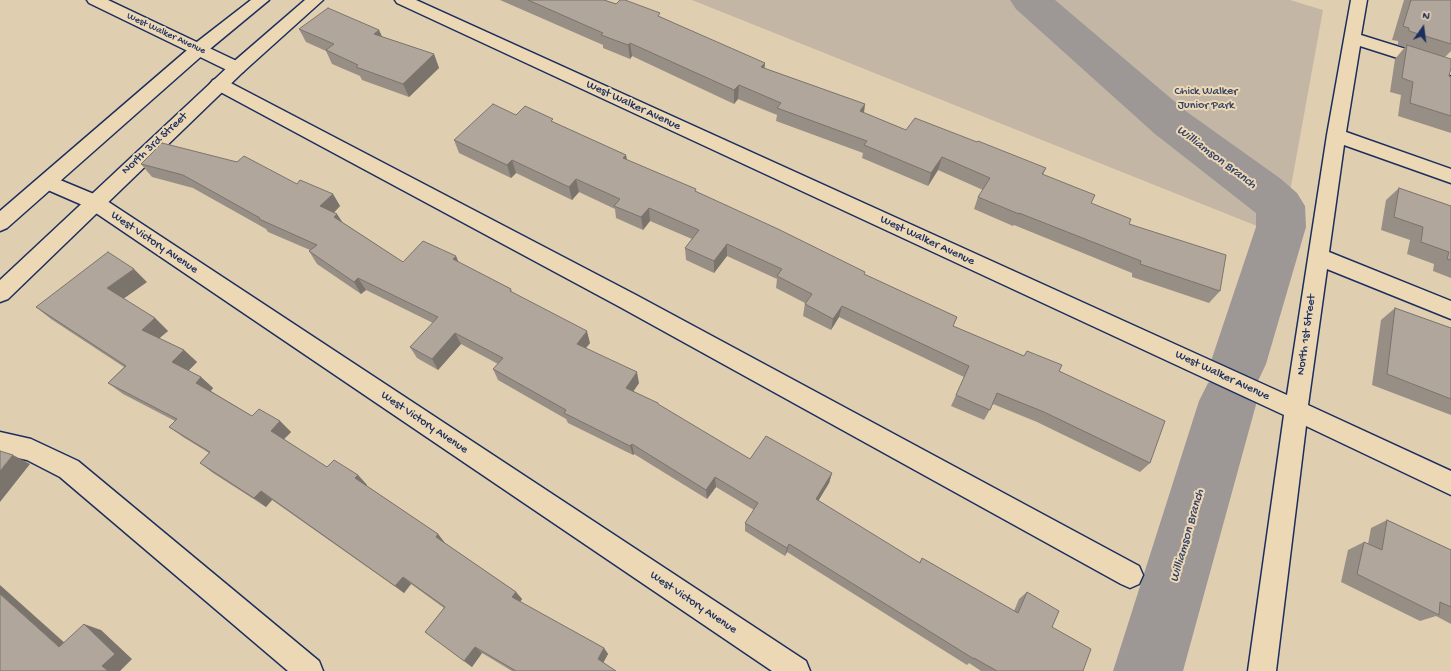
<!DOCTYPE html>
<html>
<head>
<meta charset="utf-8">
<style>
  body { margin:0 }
  #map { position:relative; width:1451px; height:671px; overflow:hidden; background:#e0ceb1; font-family:"Gochi Hand",sans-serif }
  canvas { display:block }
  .north { position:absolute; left:1403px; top:8px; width:40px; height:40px; -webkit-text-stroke:3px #edd8b6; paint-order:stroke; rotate:14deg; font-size:11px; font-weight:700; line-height:16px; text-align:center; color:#1b2f5e }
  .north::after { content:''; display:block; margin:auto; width:14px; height:18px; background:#1b2f5e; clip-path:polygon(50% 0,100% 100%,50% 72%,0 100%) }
</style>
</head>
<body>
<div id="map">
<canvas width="1451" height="671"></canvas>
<div class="north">N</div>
</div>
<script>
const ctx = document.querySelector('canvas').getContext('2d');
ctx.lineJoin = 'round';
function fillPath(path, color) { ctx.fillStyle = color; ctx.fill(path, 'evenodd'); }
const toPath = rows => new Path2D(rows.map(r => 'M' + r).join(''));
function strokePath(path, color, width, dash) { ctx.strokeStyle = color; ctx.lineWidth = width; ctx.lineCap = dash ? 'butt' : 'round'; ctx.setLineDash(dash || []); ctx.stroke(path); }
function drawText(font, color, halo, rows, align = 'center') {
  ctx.font = font + ' "Gochi Hand",sans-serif'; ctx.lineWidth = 4; ctx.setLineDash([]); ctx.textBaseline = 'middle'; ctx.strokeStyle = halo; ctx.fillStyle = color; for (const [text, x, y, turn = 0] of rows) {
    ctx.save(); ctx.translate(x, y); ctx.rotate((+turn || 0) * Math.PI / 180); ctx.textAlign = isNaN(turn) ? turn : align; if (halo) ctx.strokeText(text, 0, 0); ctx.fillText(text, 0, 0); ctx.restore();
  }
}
const green = toPath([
  [692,0,1290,0,1323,10,1282,236]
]);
const river = toPath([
  [1010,0,1055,0,1187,112,1281,179,1297,193,1305,206,1306,227,1266,364,1258,381,1249,384,1257,401,1183,671,1113,671,1199,401,1208,383,1217,379,1210,364,1256,227,1256,213,1155,134,1016,9,1010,0]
]);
const minor = toPath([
  [87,0,108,0,243,64,246,68,243,72,237,74,231,72,89,3,87,0],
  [395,0,416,0,1287,395,1327,135,1351,0,1367,0,1361,35,1451,63,1451,75,1360,46,1346,132,1451,169,1451,183,1344,145,1329,252,1451,301,1451,319,1327,269,1308,405,1451,471,1451,495,1306,426,1276,671,1248,671,1284,415,397,3,395,0],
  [219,78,225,80,636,295,1139,566,1143,575,1139,584,1130,588,1121,584,620,307,213,88,210,84,213,80,219,78],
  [48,175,101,197,806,661,810,671,772,671,87,207,41,187,38,182,41,177,48,175],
  [0,432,31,439,78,461,319,661,323,671,288,671,60,477,27,460,0,454,0,432]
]);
const major = toPath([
  [251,0,269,0,205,53,7,228,0,231,0,211,193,45,251,0],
  [305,0,323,0,243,72,8,299,0,302,0,280,231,64,305,0]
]);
const wall = toPath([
  [500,0,604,0,661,17,764,68,865,104,864,113,906,130,977,142,1046,168,1043,175,1091,203,1129,224,1220,291,1209,303,1132,277,1132,273,1014,225,1013,226,974,209,978,197,983,190,938,170,928,186,862,158,863,153,776,121,777,115,738,99,734,104,632,56,630,59,603,48,603,45],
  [1404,0,1451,0,1451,51,1445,57,1449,76,1451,77,1451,133,1398,116,1401,95,1390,92,1395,59,1405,47,1398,45,1398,41,1392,40],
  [299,29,379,30,382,37,434,54,439,68,409,97,362,80,360,76,332,64,326,51,306,42],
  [516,115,554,123,626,155,627,160,697,192,864,275,957,317,953,326,1024,356,1027,351,1059,371,1150,463,1140,472,1037,422,993,404,984,420,951,406,964,377,839,317,831,330,803,316,805,303,776,288,777,279,727,256,714,273,686,260,685,248,692,239,650,221,643,230,616,218,615,209,579,192,572,200,516,173,511,178,459,153,454,140],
  [141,164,297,184,333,194,340,206,334,212,342,222,403,262,456,256,458,262,511,289,512,293,590,343,586,348,639,383,633,391,658,405,750,459,832,473,829,483,818,501,919,563,922,558,1014,611,1019,599,1027,592,1083,671,981,671,969,663,967,665,787,552,785,556,745,531,745,523,754,510,716,487,707,499,634,454,633,455,568,423,566,419,498,380,493,369,498,364,461,344,438,370,417,358,410,347,433,323,366,290,361,294,317,264,309,251,310,250,268,232,266,229,193,188,152,177],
  [1399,188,1451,206,1451,278,1433,271,1434,264,1407,254,1410,240,1381,230,1386,200],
  [147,282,123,299,155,318,168,331,159,338,184,350,197,362,188,371,201,377,213,388,211,391,252,416,280,421,291,432,284,439,327,467,358,475,367,485,367,486,438,534,445,543,516,592,522,599,520,602,604,648,608,654,603,663,616,671,512,671,482,653,472,667,425,632,444,608,411,584,404,593,272,500,266,507,213,473,200,463,209,453,183,437,169,427,175,421,123,394,108,383,124,367,51,319,36,307],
  [1395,308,1451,328,1451,415,1372,385,1381,320],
  [1387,520,1451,550,1451,624,1436,616,1420,621,1341,582,1348,550,1364,542,1368,544,1371,528]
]);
const shadedWall = toPath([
  [379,30,385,43,374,34],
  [630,43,632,56,630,59,628,45],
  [434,54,439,68,409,97,403,84],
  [765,63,764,76,761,67],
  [739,85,738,99,734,104,734,90],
  [865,104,863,117,860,111],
  [626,155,628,168,623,158],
  [942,157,938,170,928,186,931,173],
  [512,160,516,173,511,178,507,165],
  [576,179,579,192,572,200,569,187],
  [333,194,340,206,328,219,320,206],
  [649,208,650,221,643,230,641,217],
  [337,214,345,226,334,217],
  [727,244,727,256,714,273,714,261],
  [456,256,461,268,453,259],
  [134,269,147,282,120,301,107,288],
  [358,278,366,290,361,294,354,282],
  [842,306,839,317,831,330,833,319],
  [155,318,168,331,155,342,142,330],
  [587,331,590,343,580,355,577,344],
  [455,333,461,344,438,370,432,359],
  [184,350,197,362,185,374,172,362],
  [637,372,639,383,629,398,626,388],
  [201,377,213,388,208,394,196,383],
  [280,421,291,432,282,441,271,431],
  [632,444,634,454,633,455,630,446],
  [13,455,30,464,0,502,0,471],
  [832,473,829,483,814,508,816,499],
  [358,475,367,485,365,488,355,478],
  [715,477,716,487,707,499,706,490],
  [261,491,272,500,266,507,254,498],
  [438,534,445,543,443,545,436,537],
  [789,544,787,552,785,556,787,548],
  [403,577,411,584,404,593,395,586],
  [0,585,76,653,59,647,0,594],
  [516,592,522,599,518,605,512,597],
  [84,624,101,630,132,659,120,671,108,671,102,666],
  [475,647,482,653,472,667,464,661],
  [604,648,608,654,602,665,598,659]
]);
const building = toPath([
  [528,0,604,0,616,4,620,0,625,0,660,13,658,16,765,63,761,67,865,104,860,111,906,130,915,118,977,142,978,141,1046,168,1042,174,1095,195,1091,203,1131,219,1129,224,1226,255,1220,291,1140,264,1141,261,1019,213,1019,214,978,197,990,178,942,157,931,173,864,145,867,141,777,108,781,103,739,85,734,90,630,43,628,45,601,35,603,33,528,0],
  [1411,0,1451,0,1451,44,1409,31,1409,28,1403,26,1411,0],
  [328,8,379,30,374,34,434,54,403,84,356,67,358,65,326,50,334,44,299,29,328,8],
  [1407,45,1451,59,1451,68,1449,76,1451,77,1451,116,1410,103,1413,82,1402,78,1407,45],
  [493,104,516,115,525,106,553,119,551,121,626,155,623,158,696,189,695,191,778,229,865,272,864,274,957,317,953,326,1024,356,1027,351,1062,365,1059,371,1165,421,1150,463,1044,412,997,393,990,410,956,395,969,366,842,306,833,319,805,304,812,294,777,276,782,269,727,244,714,261,685,248,699,230,649,208,641,217,614,206,620,199,576,179,569,187,512,160,507,165,454,140,493,104],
  [162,143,237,162,244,156,297,184,300,180,333,194,320,206,337,214,334,217,403,262,423,241,456,256,453,259,511,289,510,291,587,331,577,344,637,372,626,388,658,403,658,404,750,459,766,436,832,473,816,499,920,563,922,558,1018,613,1027,592,1059,611,1052,627,1091,649,1083,671,997,671,974,658,974,659,789,544,787,548,745,523,758,503,715,477,706,490,632,444,630,446,564,413,566,410,493,369,503,358,455,333,432,359,410,347,438,317,358,278,354,282,309,251,317,245,259,219,260,218,183,175,141,164,162,143],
  [1399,188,1451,206,1451,260,1447,259,1449,252,1421,242,1423,227,1394,217,1399,188],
  [108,252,134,269,107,288,155,318,142,330,184,350,172,362,201,377,196,383,252,416,259,409,280,421,271,431,327,467,334,460,358,475,355,478,438,534,436,537,516,592,512,597,604,648,598,659,616,671,516,671,475,647,464,661,425,632,445,607,403,577,395,586,261,491,254,498,200,463,210,452,169,427,177,419,108,383,126,366,36,307,108,252],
  [1395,308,1451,328,1451,399,1387,374,1395,308],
  [0,451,13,455,0,471,0,451],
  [1387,520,1451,550,1451,607,1440,602,1439,615,1357,574,1364,542,1382,550,1387,520],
  [0,594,59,647,84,624,115,654,102,666,108,671,0,671,0,594]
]);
const farStreetnames = [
  ["West Walker Avenue",166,34,25]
];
const parkNames = [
  ["Chick Walker",1206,92],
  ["Junior Park",1206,106]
];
const streetNames = [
  ["West Walker Avenue",633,106,25],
  ["North 3rd Street",155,144,-43],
  ["West Walker Avenue",927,241,25],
  ["West Victory Avenue",154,243,34],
  ["North 1st Street",1307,335,-82],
  ["West Walker Avenue",1222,376,25],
  ["West Victory Avenue",424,423,34],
  ["West Victory Avenue",693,603,34]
];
const waterNames = [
  ["Williamson Branch",1216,158,37],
  ["Williamson Branch",1188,536,-74]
];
fillPath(green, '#c3b6a4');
fillPath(river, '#9d9795');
strokePath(minor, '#1b2f5e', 3);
strokePath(major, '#1b2f5e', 3);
fillPath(minor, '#edd8b6');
fillPath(major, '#edd8b6');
fillPath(wall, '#978f86');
fillPath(shadedWall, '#7b746d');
fillPath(building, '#b0a69c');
strokePath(building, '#7b746d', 1);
drawText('10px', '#1b2f5e', '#edd8b6', farStreetnames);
drawText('12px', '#344368', '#edd8b6', parkNames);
drawText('12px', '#1b2f5e', '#edd8b6', streetNames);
drawText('italic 13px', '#354469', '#edd8b6', waterNames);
</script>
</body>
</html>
